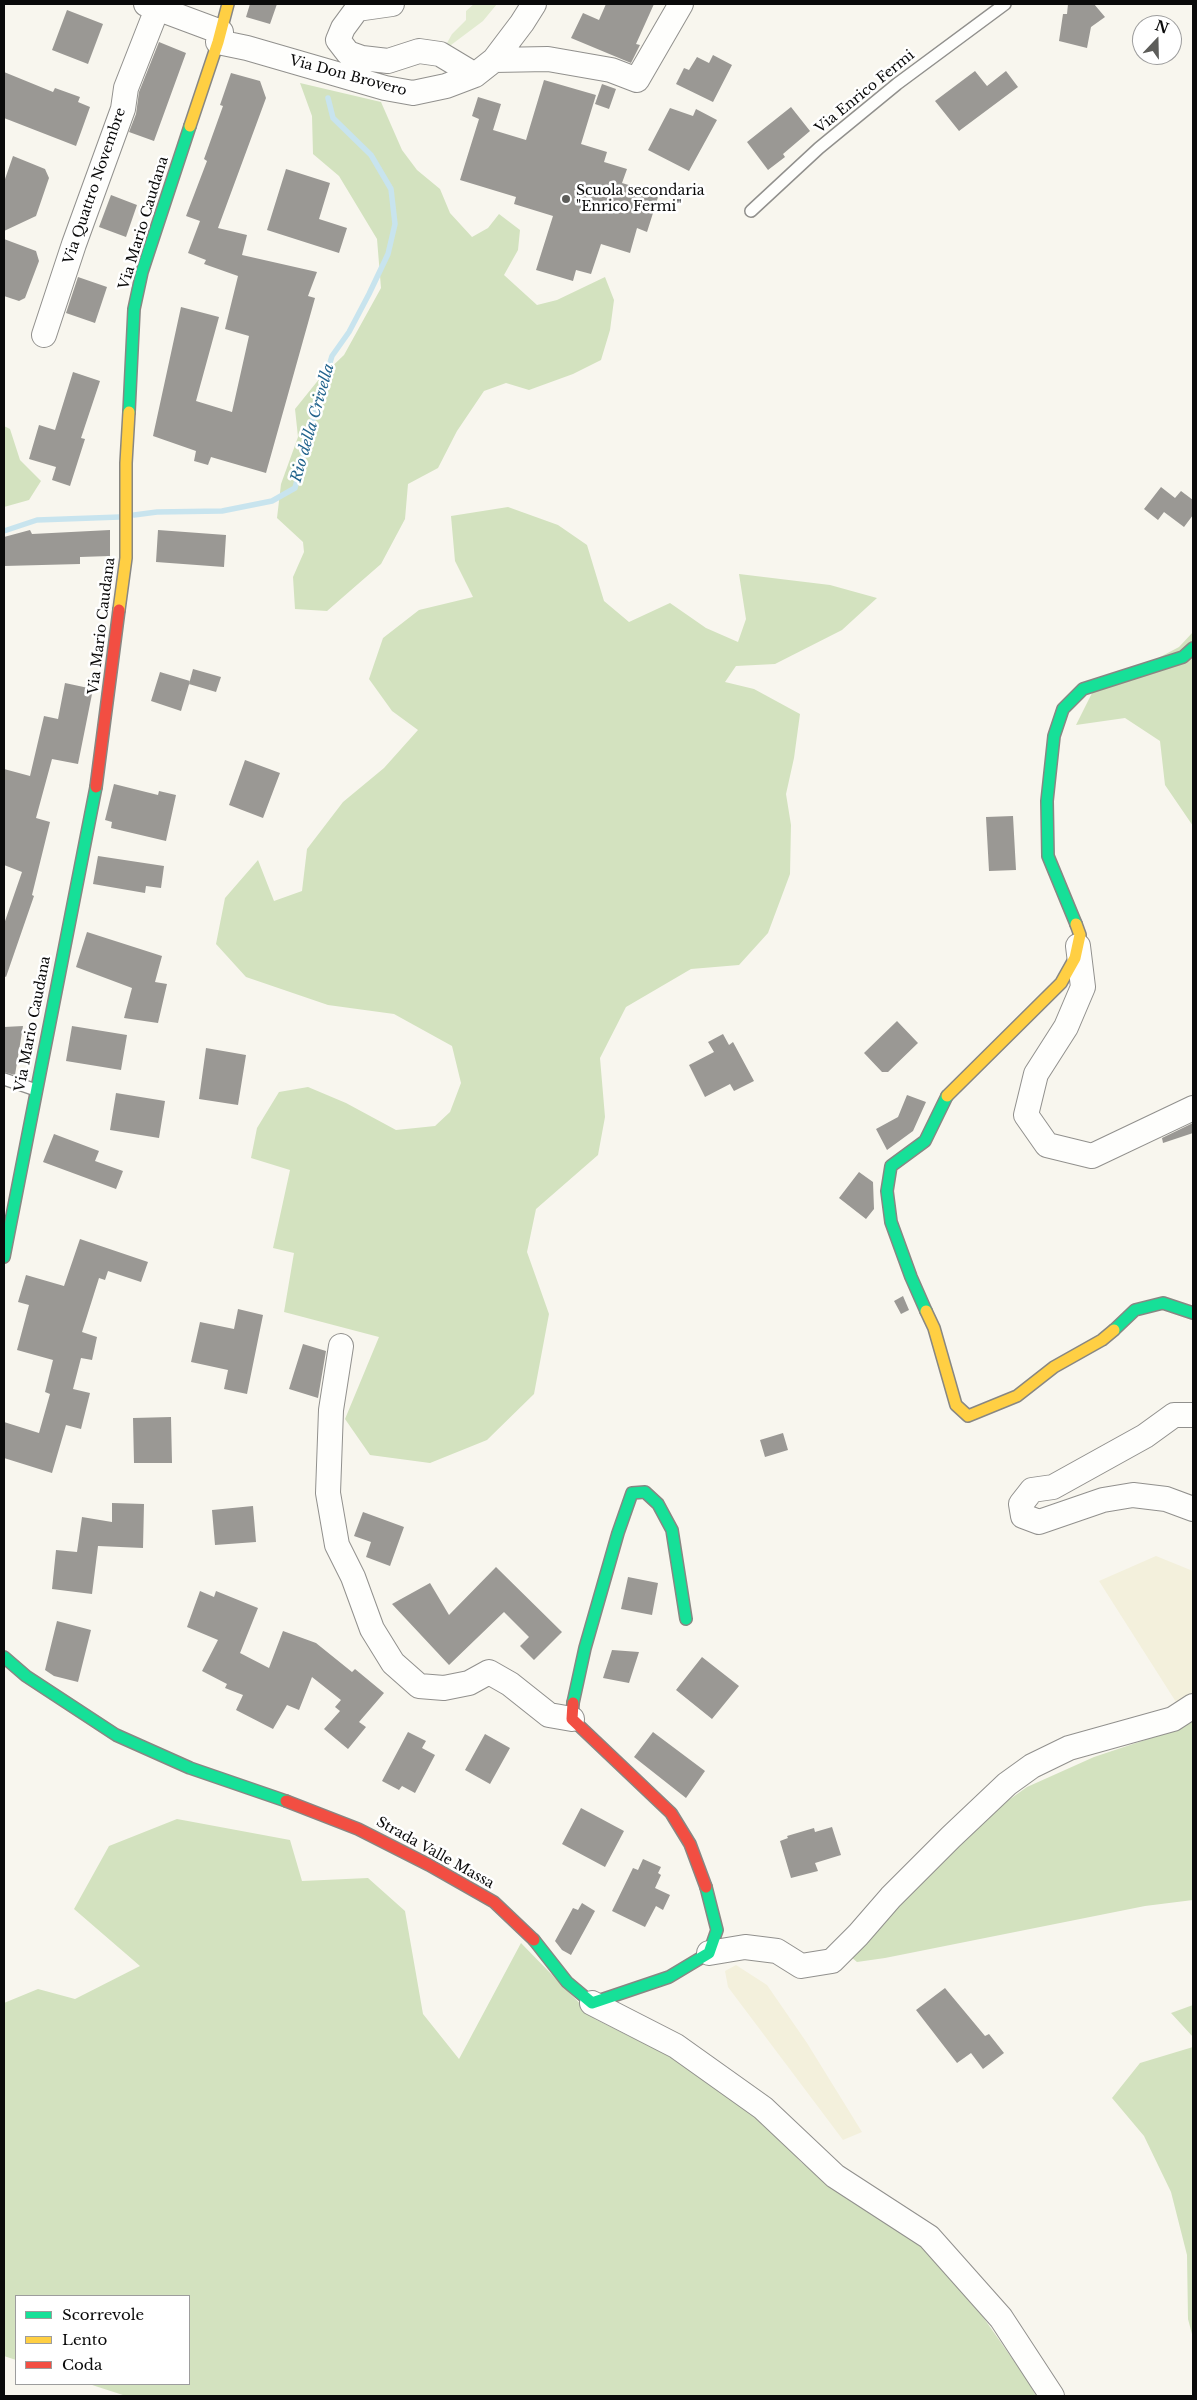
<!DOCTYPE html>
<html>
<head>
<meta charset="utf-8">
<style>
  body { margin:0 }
  #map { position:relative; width:1197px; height:2400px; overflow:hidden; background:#f8f6ee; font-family:"Libre Baskerville",serif }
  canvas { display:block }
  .frame { position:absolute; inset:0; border:5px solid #0a0a0a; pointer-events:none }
  .legend { position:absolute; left:15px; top:2295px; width:175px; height:90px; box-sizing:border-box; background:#fff; border:1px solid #9d9d9d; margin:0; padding:6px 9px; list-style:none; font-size:15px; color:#0a0a0a }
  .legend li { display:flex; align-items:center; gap:10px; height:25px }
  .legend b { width:25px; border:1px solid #9d9d9d }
  .north { position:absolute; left:1132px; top:15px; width:50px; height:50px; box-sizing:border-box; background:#fff; border:1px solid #9d9d9d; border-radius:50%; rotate:21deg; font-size:14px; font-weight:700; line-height:20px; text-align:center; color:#0a0a0a }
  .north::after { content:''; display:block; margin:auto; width:18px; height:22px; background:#5d5d5a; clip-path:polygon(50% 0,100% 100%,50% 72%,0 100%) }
</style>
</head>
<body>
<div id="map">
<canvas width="1197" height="2400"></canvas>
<div class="frame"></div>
<ul class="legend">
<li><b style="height:6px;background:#16e098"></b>Scorrevole</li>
<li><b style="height:6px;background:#ffcf43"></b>Lento</li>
<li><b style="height:6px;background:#f24e42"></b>Coda</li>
</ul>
<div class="north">N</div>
</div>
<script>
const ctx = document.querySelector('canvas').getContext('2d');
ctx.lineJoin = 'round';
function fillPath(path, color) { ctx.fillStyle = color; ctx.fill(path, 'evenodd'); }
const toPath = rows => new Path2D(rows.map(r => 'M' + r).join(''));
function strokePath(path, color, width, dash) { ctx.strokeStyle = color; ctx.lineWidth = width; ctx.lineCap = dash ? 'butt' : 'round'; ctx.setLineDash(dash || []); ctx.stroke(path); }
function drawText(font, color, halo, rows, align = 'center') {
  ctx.font = font + ' "Libre Baskerville",serif'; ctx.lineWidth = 5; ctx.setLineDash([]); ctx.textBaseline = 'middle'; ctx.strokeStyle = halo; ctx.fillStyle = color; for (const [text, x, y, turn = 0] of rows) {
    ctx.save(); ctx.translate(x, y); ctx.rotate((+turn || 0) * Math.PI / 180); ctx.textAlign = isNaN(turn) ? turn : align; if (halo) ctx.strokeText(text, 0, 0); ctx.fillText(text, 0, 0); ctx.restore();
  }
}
const farmland = toPath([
  [1156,1556,1193,1571,1193,1693,1176,1702,1099,1581],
  [736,1965,767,1985,807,2043,862,2132,843,2140,728,1987,725,1971]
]);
const green = toPath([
  [474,4,497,4,483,21,447,48,447,43,452,34,466,20,466,11]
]);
const forest = toPath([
  [300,83,381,102,402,150,417,170,440,189,450,213,472,237,488,228,499,214,520,230,518,250,504,275,537,305,557,300,605,277,614,300,610,330,601,360,573,374,529,390,506,383,484,391,457,431,438,468,408,484,405,519,381,564,327,611,295,609,293,577,304,552,303,542,277,518,281,484,298,437,295,409,320,378,344,355,381,288,377,239,339,176,313,154,312,116],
  [4,426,10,429,20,460,41,481,29,500,4,507],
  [508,507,558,525,587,545,604,601,629,622,670,603,706,628,738,642,746,619,739,574,830,585,877,598,842,630,775,664,736,666,725,682,754,689,800,714,794,758,786,794,791,825,790,874,768,933,739,965,691,969,626,1007,600,1058,605,1117,598,1155,536,1209,527,1252,549,1314,534,1394,487,1440,430,1463,370,1455,345,1419,379,1337,284,1312,294,1253,273,1248,290,1170,251,1158,257,1128,279,1092,308,1087,346,1103,396,1130,435,1126,450,1112,461,1083,452,1046,394,1014,328,1005,246,977,216,944,225,898,258,860,274,901,302,891,307,849,343,802,384,768,418,730,392,711,369,679,383,638,419,610,473,597,455,561,451,516],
  [1193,632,1193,826,1165,785,1160,741,1125,718,1076,725,1092,693,1179,647],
  [1193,1717,1193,1900,1145,1906,885,1958,857,1962,851,1957,903,1884,985,1817,1027,1787,1094,1757,1178,1729],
  [177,1819,290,1840,302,1881,368,1878,405,1911,423,2014,459,2059,521,1943,595,2019,639,2041,684,2060,751,2108,801,2162,834,2189,917,2241,969,2297,1028,2381,1036,2396,126,2396,89,2384,189,2384,189,2296,16,2296,16,2360,4,2356,4,2003,38,1989,75,1999,140,1966,74,1909,109,1846],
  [1193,2005,1193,2037,1171,2013],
  [1193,2047,1193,2338,1188,2319,1187,2255,1171,2192,1144,2136,1112,2098,1140,2063]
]);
const stream = toPath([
  [134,515,157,512,222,511,272,501,295,488,311,426,332,356,349,332,369,294,388,254,395,224,391,189,371,155,333,118,328,98],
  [4,531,37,520,120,517]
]);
const building = toPath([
  [250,4,277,4,270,24,246,17],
  [606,4,654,4,636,44,640,45,631,63,571,38,583,13,599,20],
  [1068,4,1094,4,1105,17,1091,27,1087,48,1059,41,1063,14,1067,14],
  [67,10,103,24,88,64,52,50],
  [159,42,186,53,154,141,129,132,136,114,139,92],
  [713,55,732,65,713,102,676,84,684,68,689,70,697,57,709,63],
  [975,71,987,86,1006,71,1018,87,959,131,935,101],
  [4,72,53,92,55,88,80,97,78,102,90,107,76,146,4,118],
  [231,73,260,81,266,98,218,228,247,235,242,255,317,272,308,296,315,298,266,473,211,457,208,465,194,461,196,451,153,436,181,307,219,317,196,401,232,412,249,336,225,329,238,276,204,264,206,260,188,253,200,221,186,216,207,161,204,159,223,106,220,105],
  [544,80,596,95,581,144,607,152,604,162,627,169,622,183,659,194,647,232,637,228,630,253,601,244,591,274,576,270,573,281,536,270,553,216,514,204,516,197,460,180,479,119,472,116,478,97,501,104,493,130,526,140],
  [602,84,616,89,609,109,595,104],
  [791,107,810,131,783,154,785,157,768,170,747,142],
  [670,108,693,116,696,109,717,120,689,171,648,150],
  [13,156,45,169,49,178,36,216,4,231,4,182],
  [286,169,330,183,319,219,347,228,339,253,267,230],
  [111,195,137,205,126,237,99,227],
  [4,239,36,251,39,261,25,298,19,301,4,296],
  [78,277,107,287,95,323,66,313],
  [73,372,100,381,81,438,85,439,70,486,52,480,56,467,29,459,39,425,55,430],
  [1161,487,1175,498,1181,491,1193,500,1193,515,1184,527,1164,512,1158,520,1144,509],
  [30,530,32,534,110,530,110,556,80,557,80,564,4,566,4,537],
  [158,530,226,535,224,567,156,562],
  [193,669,221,677,216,692,189,684],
  [160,672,190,681,181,711,151,701],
  [65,683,93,689,78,764,52,759,36,818,50,822,32,895,34,896,6,977,4,976,4,924,22,872,4,865,4,769,30,776,44,716,58,719],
  [245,760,280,773,263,818,229,805],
  [114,784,158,795,159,791,176,795,166,841,111,828,112,822,105,820],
  [1013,816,1016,870,989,871,986,817],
  [98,856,164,866,161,888,146,886,145,893,93,884],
  [87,932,162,956,155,982,167,984,158,1023,124,1018,132,988,76,967],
  [897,1021,918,1043,888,1072,882,1072,864,1053],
  [23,1026,15,1075,4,1072,4,1027],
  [72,1026,127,1035,121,1070,66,1061],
  [723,1034,729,1045,733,1042,754,1081,734,1091,730,1084,705,1097,689,1065,714,1052,708,1042],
  [206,1048,246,1055,238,1105,199,1099],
  [116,1093,165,1101,159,1138,110,1130],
  [907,1095,926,1102,913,1131,887,1150,876,1129,898,1117],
  [1193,1123,1193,1133,1163,1143,1162,1138],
  [54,1134,99,1151,95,1161,123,1171,116,1189,43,1162],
  [859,1172,873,1182,874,1209,866,1219,839,1198],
  [80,1239,148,1262,141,1282,108,1271,105,1280,99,1278,82,1332,97,1337,92,1360,81,1358,73,1389,90,1393,81,1429,66,1425,52,1473,4,1458,4,1422,39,1433,50,1394,45,1392,53,1360,17,1350,29,1305,18,1302,26,1275,64,1286],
  [903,1296,909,1310,901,1314,894,1301],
  [238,1309,263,1315,247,1394,224,1389,228,1370,191,1362,200,1322,234,1329],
  [303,1344,326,1351,318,1398,289,1389],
  [171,1417,172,1463,134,1463,133,1418],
  [783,1433,788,1450,765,1457,760,1440],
  [112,1503,144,1504,143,1548,98,1546,92,1594,52,1589,56,1550,77,1552,82,1517,112,1522],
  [253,1506,256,1542,215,1545,212,1510],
  [363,1512,404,1527,390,1566,366,1557,371,1542,354,1536],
  [496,1567,562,1632,534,1660,520,1646,529,1637,504,1612,449,1665,392,1604,430,1583,449,1615],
  [628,1577,658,1583,652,1615,621,1609],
  [200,1591,214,1597,216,1591,258,1608,240,1653,269,1668,283,1631,316,1643,352,1672,355,1669,384,1693,359,1722,366,1727,348,1749,324,1729,340,1711,335,1707,341,1700,312,1677,299,1710,287,1705,273,1729,236,1710,243,1695,225,1688,227,1684,202,1671,218,1640,187,1627],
  [57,1621,91,1630,78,1682,54,1676,45,1670],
  [612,1650,639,1652,629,1683,603,1678],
  [702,1657,739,1686,712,1719,676,1690],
  [408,1732,426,1741,422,1748,435,1755,415,1793,402,1786,399,1790,382,1781],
  [653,1732,705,1771,686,1798,634,1757],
  [485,1734,510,1748,490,1784,465,1770],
  [581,1808,624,1831,605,1867,562,1844],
  [832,1827,841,1855,815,1863,818,1871,791,1878,780,1841,788,1838,787,1836,814,1828,815,1832],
  [643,1859,661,1867,658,1873,661,1875,655,1888,670,1895,663,1910,656,1906,645,1927,612,1911,633,1868,638,1870],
  [582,1903,595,1911,571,1955,562,1950,555,1941,573,1908,578,1910],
  [945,1988,985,2036,989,2034,1004,2053,983,2069,971,2053,957,2063,916,2010]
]);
const lane = toPath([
  [751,211,819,148,897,84,1005,4],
  [4,1079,36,1090]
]);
const street = toPath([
  [146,4,221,32],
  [392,4,357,9,343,28,338,40,348,53,362,58,388,61,419,51,440,54,475,75],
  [218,42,247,48,385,88,413,93,446,86,475,75,494,60,522,23,534,4],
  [494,60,548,59,611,70,637,80,681,4],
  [44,335,74,244,123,109,126,88,157,9],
  [1078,946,1083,987,1066,1027,1036,1074,1026,1115,1047,1145,1092,1156,1193,1108],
  [341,1346,331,1410,328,1493,337,1545,353,1577,372,1629,393,1663,419,1686,444,1688,469,1683,489,1672,510,1684,549,1715,572,1719],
  [1193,1415,1174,1415,1145,1436,1053,1487,1032,1490,1021,1504,1023,1516,1039,1522,1103,1500,1133,1495,1166,1499,1193,1509],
  [709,1953,745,1947,777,1951,801,1966,832,1961,858,1935,891,1897,951,1837,1007,1784,1032,1766,1069,1748,1173,1719,1193,1706],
  [592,2003,676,2046,763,2108,835,2176,929,2237,1001,2318,1052,2396]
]);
const fast = toPath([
  [129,412,134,309,142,272,190,126],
  [1076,924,1048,856,1047,801,1054,736,1063,709,1083,689,1183,657,1193,648],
  [4,1257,96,787],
  [926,1311,911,1277,891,1222,887,1191,891,1166,925,1141,947,1096],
  [1114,1330,1135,1310,1163,1303,1193,1313],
  [4,1657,26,1676,116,1735,190,1768,286,1801],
  [573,1703,585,1648,618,1533,632,1493,645,1492,658,1504,672,1530,686,1619],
  [534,1940,567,1982,592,2003,669,1977,709,1953,717,1930,706,1887]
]);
const slow = toPath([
  [190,126,218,42,228,4],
  [119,610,126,558,126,463,129,412],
  [947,1096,1061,983,1075,958,1080,935,1076,924],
  [926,1311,934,1328,956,1405,968,1416,1017,1396,1054,1367,1102,1340,1114,1330]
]);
const jam = toPath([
  [96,787,119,610],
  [573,1703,572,1719,671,1813,690,1844,706,1887],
  [286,1801,358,1829,429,1865,494,1902,534,1940]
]);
const markers = [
  [566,199,5,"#5d5d5a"]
];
const streetNames = [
  ["Via Don Brovero",348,76,15],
  ["Via Enrico Fermi",865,92,-39],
  ["Via Quattro Novembre",95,186,-71],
  ["Via Mario Caudana",144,223,-73],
  ["Via Mario Caudana",102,626,-83],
  ["Via Mario Caudana",33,1024,-79],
  ["Strada Valle Massa",435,1853,29]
];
const poiNames = [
  ["Scuola secondaria",576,191],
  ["\"Enrico Fermi\"",576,207]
];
const waterNames = [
  ["Rio della Crivella",313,423,-74]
];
fillPath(farmland, '#f3f0dc');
fillPath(green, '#e2ebd0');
fillPath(forest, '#d3e2bf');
strokePath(stream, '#c8e4ee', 5.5);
fillPath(building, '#9a9894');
strokePath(lane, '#91908d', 14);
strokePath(street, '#91908d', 26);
strokePath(fast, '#888783', 14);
strokePath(slow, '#888783', 14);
strokePath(jam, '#888783', 14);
strokePath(lane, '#fefefc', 11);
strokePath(street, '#fefefc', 24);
strokePath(fast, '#16e098', 11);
strokePath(slow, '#ffcf43', 11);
strokePath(jam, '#f24e42', 11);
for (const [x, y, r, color] of markers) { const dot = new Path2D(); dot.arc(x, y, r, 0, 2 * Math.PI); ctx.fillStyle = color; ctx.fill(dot); strokePath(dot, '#fff', 2); }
drawText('14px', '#0a0a0a', '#fff', streetNames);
drawText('14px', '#0a0a0a', '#fff', poiNames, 'left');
drawText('italic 15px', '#23648d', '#fff', waterNames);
</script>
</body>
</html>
